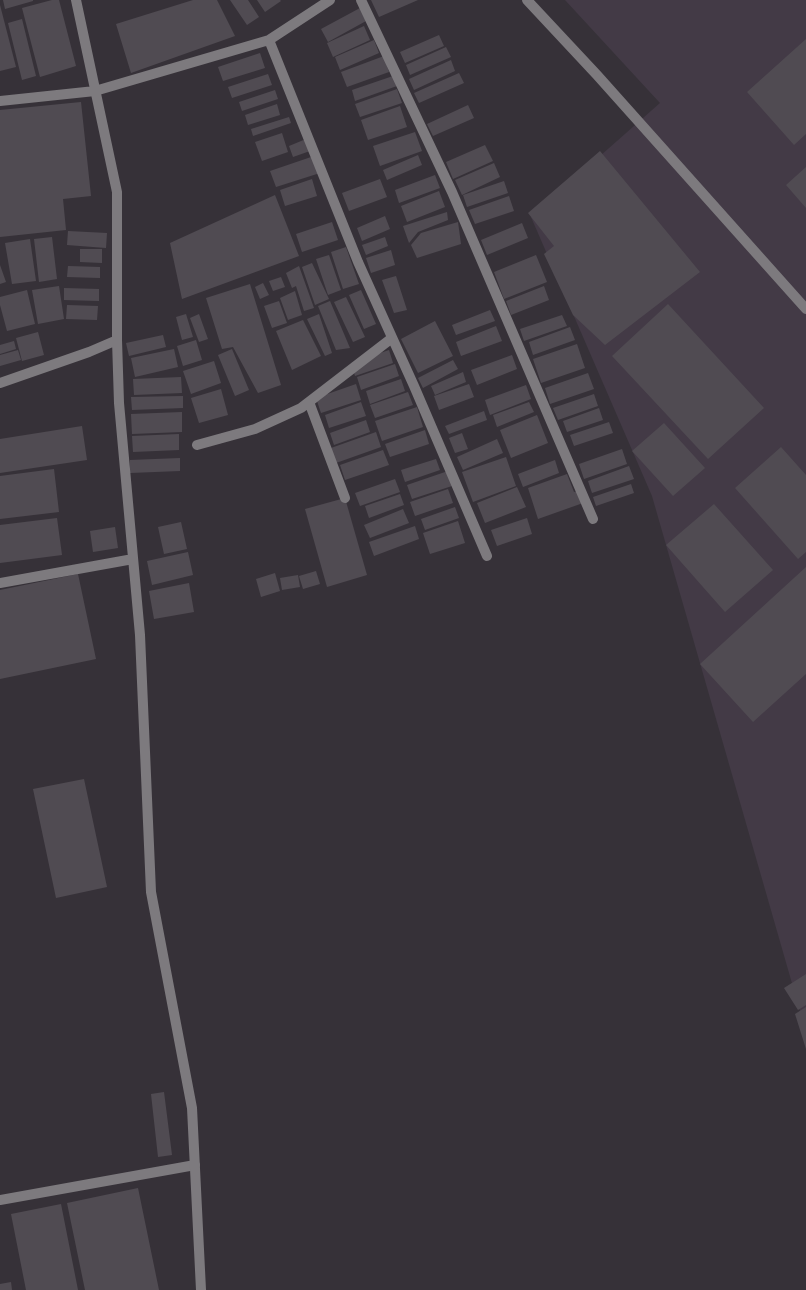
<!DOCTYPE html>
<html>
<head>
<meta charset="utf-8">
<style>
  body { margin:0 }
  canvas { display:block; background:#363138 }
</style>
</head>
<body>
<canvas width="806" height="1290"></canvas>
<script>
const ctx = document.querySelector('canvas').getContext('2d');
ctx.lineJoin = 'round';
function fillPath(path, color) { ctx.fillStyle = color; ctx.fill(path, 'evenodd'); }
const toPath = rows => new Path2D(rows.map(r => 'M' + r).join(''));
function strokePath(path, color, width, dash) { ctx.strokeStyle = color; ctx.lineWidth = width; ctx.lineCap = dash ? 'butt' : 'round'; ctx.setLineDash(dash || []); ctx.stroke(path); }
const built = toPath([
  [565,0,806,0,806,1032,652,496,531,217,660,103]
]);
const building = toPath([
  [3,0,33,0,33,1,5,9],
  [52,0,59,0,76,66,40,77,22,8],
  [193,0,217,0,235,36,131,73,116,24],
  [230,0,248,0,259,17,247,25],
  [257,0,280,0,281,1,265,12],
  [371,0,418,0,379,17],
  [0,5,16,67,0,71],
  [360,8,366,21,328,42,321,29],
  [22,19,36,76,22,80,8,23],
  [364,26,370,40,333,57,327,43],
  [439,35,444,46,405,63,400,52],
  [806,39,806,134,794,145,747,92],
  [374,40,379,53,340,70,335,57],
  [446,47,451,57,410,75,406,65],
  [260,53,265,68,223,81,218,67],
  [384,56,389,72,347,87,341,72],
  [451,60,455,71,414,90,409,79],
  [459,73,464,83,419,103,414,93],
  [268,74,272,85,232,98,228,87],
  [393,76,397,86,355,101,352,90],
  [397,89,402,103,360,117,355,104],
  [275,90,278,99,242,111,239,102],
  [81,102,91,196,63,199,66,230,0,237,0,110],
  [277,104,280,115,248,125,245,115],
  [468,105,474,118,433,136,427,124],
  [400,106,407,127,368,140,361,120],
  [289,117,291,123,253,136,251,129],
  [415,132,422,151,380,166,373,146],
  [282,133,288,152,262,161,255,142],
  [306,139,310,151,293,157,289,146],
  [485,145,493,161,453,179,446,162],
  [600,151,700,272,605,345,573,315,544,254,554,246,528,213],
  [418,155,422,165,387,180,383,170],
  [314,156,320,173,276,187,270,171],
  [494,163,500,177,462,195,455,180],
  [806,167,806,208,786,185],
  [435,175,440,188,399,203,395,190],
  [312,179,317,196,285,206,280,190],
  [380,179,387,197,349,211,342,193],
  [504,181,508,193,467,207,463,195],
  [439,191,445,207,407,222,401,206],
  [275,195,299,256,182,299,170,243],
  [509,196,514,211,475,224,469,210],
  [447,212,448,220,418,232,409,243,403,226],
  [385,216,390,229,362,241,357,228],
  [332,222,338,240,302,252,296,234],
  [458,222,461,244,417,258,411,245,421,233],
  [522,223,528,238,487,255,481,240],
  [68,231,107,233,106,248,67,245],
  [52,237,57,279,39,282,34,239],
  [385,237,388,246,366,255,362,245],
  [30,239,36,281,12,284,5,243],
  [346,247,359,284,343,289,331,252],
  [80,249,102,249,102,263,80,262],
  [391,250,395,265,371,273,366,258],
  [329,255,341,290,328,295,316,259],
  [536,255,547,282,504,299,494,272],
  [312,263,329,299,315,305,302,267],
  [0,265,6,282,0,284],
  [68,266,100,267,100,278,67,277],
  [299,266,314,308,304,311,296,286,292,288,286,273],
  [396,276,407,310,394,313,382,280],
  [281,277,285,287,273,291,269,281],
  [263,283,269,295,260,299,255,287],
  [250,284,281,385,258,393,233,347,222,349,206,298],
  [59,286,64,319,38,324,32,290],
  [544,286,549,300,511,315,506,301],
  [64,288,99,289,99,301,64,300],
  [27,290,35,324,7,331,0,305,0,297],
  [361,290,376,324,364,329,349,295],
  [295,291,302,315,288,320,280,298],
  [346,297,365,337,353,342,334,302],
  [279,301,287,323,272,328,264,306],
  [330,301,350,348,336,350,318,306],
  [668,304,764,408,708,459,612,356],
  [67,305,98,306,97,320,66,319],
  [490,310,495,321,456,335,452,325],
  [186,314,193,337,182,340,176,317],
  [199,314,208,339,199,342,190,318],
  [319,314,332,353,325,356,307,319],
  [562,315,567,326,524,341,520,329],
  [303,320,321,356,292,370,276,331],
  [435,321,453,356,418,373,401,339],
  [496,326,502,341,461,356,456,342],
  [570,327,575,340,533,355,529,342],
  [38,332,44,355,22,361,16,338],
  [163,335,166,347,129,356,126,343],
  [196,340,202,360,183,366,177,346],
  [14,341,16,349,0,354,0,345],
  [577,344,585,368,541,383,533,359],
  [174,349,178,367,135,377,131,358],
  [232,349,249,390,235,396,218,355],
  [18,350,21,360,0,366,0,355],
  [389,350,393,363,355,376,351,363],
  [512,355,517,369,477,385,471,370],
  [453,360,458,369,423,388,418,378],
  [214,361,221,383,191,394,183,371],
  [395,364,399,376,361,390,357,377],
  [463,372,466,382,435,395,431,386],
  [588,373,594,389,550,404,545,388],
  [181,377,182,393,134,395,133,379],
  [401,379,405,391,370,404,366,391],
  [356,384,361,400,321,413,316,398],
  [469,384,474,397,439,410,434,396],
  [526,385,531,399,490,415,485,400],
  [221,389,228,415,199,423,191,398],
  [408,392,413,405,375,418,370,405],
  [594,394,598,406,558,420,553,408],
  [183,396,183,408,132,410,131,397],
  [361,402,366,416,329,428,325,415],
  [529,402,534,412,497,427,493,415],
  [417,407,423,427,382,441,375,421],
  [599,408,603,420,567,432,563,421],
  [484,411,487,420,449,434,445,426],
  [182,412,182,432,132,434,131,414],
  [537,415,548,443,511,458,500,430],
  [366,420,370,432,334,445,330,433],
  [609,422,613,433,574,446,570,435],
  [664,423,705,468,673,496,632,451],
  [82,426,87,460,0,473,0,439],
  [425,430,429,444,390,457,385,444],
  [376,432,381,447,336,463,331,448],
  [462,433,468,449,455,453,449,438],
  [179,434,179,450,133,452,132,436],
  [497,439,503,453,463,470,457,457],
  [781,447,806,475,806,552,798,559,735,488],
  [622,449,627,464,584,479,579,464],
  [383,450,389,465,345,480,340,465],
  [506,457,516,486,473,502,462,472],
  [180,458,180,471,130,473,130,460],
  [436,459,440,470,405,482,401,470],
  [555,460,559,473,523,487,518,474],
  [629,466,634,479,592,493,588,481],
  [54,469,59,512,0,519,0,476],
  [448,471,452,486,412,499,407,485],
  [567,474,574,492,579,491,583,503,538,519,528,488],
  [395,479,400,492,360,506,355,493],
  [631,484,634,493,596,506,593,497],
  [517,487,526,507,485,523,477,503],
  [448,489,453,503,415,516,410,502],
  [400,494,404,505,369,518,365,506],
  [345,498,367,575,327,587,305,509],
  [714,504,773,570,725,612,666,545],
  [455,507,459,518,425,530,421,519],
  [403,509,409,523,370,538,364,525],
  [57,518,62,555,0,563,0,525],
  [527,518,532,534,497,546,491,530],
  [458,521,465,543,430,554,423,533],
  [181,522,187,549,164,554,158,527],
  [415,526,419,539,374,556,369,542],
  [115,527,118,548,93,552,90,531],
  [188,552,193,575,152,585,147,561],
  [806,567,806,674,753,722,700,664],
  [316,571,320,584,303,589,299,576],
  [275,573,280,591,261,597,256,579],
  [78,574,96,659,0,679,0,590],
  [298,575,300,587,282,590,280,578],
  [189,583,194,612,154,619,149,591],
  [84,779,107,887,56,898,33,789],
  [806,974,806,1005,798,1010,784,988],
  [806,1007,806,1049,795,1014],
  [164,1092,172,1155,158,1157,151,1094],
  [138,1188,159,1290,85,1290,67,1203],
  [61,1204,78,1290,26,1290,11,1214],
  [11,1282,12,1290,0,1290,0,1284]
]);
const service = toPath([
  [0,1200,195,1165]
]);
const minor = toPath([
  [76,0,117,192,117,340,119,403,140,635,151,892,192,1108,201,1290],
  [361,0,452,192,593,519],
  [527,0,597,75,806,309],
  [269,40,358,262,414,386,487,556],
  [0,101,95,91,269,40,330,0],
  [0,383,89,352,117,340],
  [309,402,345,498],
  [197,445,255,429,301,408,392,338],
  [0,583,133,559]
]);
fillPath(built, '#433a46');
fillPath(building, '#504b52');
strokePath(service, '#7d7a7e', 10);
strokePath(minor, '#7d7a7e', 10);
</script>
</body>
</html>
